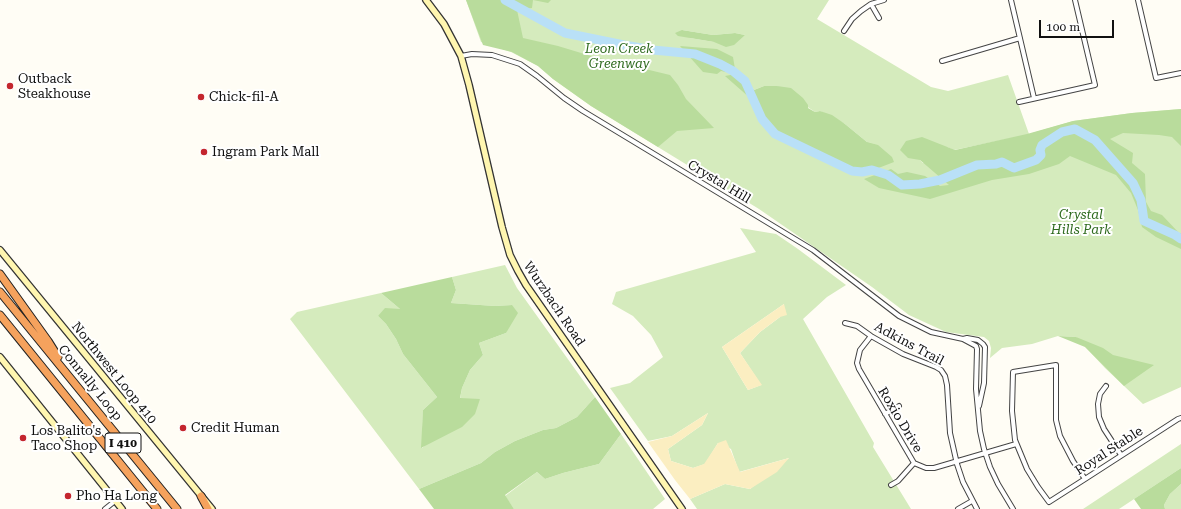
<!DOCTYPE html>
<html>
<head>
<meta charset="utf-8">
<style>
  body { margin:0 }
  #map { position:relative; width:1181px; height:509px; overflow:hidden; background:#fffdf5; font-family:"Roboto Serif",serif }
  canvas { display:block }
  .scale { position:absolute; left:1039px; top:20px; width:75px; height:18px; box-sizing:border-box; border:2px solid #111; border-top:0; padding-left:5px; font-size:12px; line-height:14px; white-space:nowrap; color:#111; -webkit-text-stroke:3px #fff; paint-order:stroke }
</style>
</head>
<body>
<div id="map">
<canvas width="1181" height="509"></canvas>
<div class="scale">100 m</div>
</div>
<script>
const ctx = document.querySelector('canvas').getContext('2d');
ctx.lineJoin = 'round';
function fillPath(path, color) { ctx.fillStyle = color; ctx.fill(path, 'evenodd'); }
const toPath = rows => new Path2D(rows.map(r => 'M' + r).join(''));
function strokePath(path, color, width, dash) { ctx.strokeStyle = color; ctx.lineWidth = width; ctx.lineCap = dash ? 'butt' : 'round'; ctx.setLineDash(dash || []); ctx.stroke(path); }
function drawText(font, color, halo, rows, align = 'center') {
  ctx.font = font + ' "Roboto Serif",serif'; ctx.lineWidth = 4; ctx.setLineDash([]); ctx.textBaseline = 'middle'; ctx.strokeStyle = halo; ctx.fillStyle = color; for (const [text, x, y, turn = 0] of rows) {
    ctx.save(); ctx.translate(x, y); ctx.rotate((+turn || 0) * Math.PI / 180); ctx.textAlign = isNaN(turn) ? turn : align; if (halo) ctx.strokeText(text, 0, 0); ctx.fillText(text, 0, 0); ctx.restore();
  }
}
const green = toPath([
  [466,0,829,0,817,19,931,87,948,91,1008,75,1029,134,1073,121,1132,113,1181,109,1181,387,1143,404,1105,368,1076,337,1058,336,1032,344,1002,348,990,358,991,348,989,341,984,337,946,332,909,315,872,287,759,209,591,106,553,79,538,66,511,52,481,42],
  [682,30,713,35,735,33,745,35,714,42,690,38],
  [748,81,754,90,764,86,777,86,815,112,820,111,845,124,867,142,878,145,761,115],
  [1017,137,923,163,920,160,947,147,954,150],
  [740,228,776,234,798,249,846,285,827,297,803,319,874,443,873,447,911,509,697,509,690,499,725,484,750,489,789,458,739,472,731,449,718,443,705,464,693,468,671,461,668,449,702,425,708,413,672,436,648,441,610,388,630,383,663,357,651,335,633,316,612,304,616,292,756,252],
  [784,304,780,317,760,332,740,353,761,385,748,390,722,347],
  [505,265,517,288,595,397,577,417,556,428,543,430,515,441,495,452,481,463,419,489,290,319,297,312,381,293,400,309,378,316,386,324,396,339,403,354,437,397,423,410,422,448,480,399,460,399,462,388,470,370,483,355,479,343,506,333,512,305,495,306,451,303,456,290,452,277],
  [621,434,665,499,653,509,514,509,505,496,537,472,545,479,563,473,599,464],
  [1181,444,1181,468,1119,509,1083,509],
  [1181,484,1181,509,1165,509,1164,505,1170,494]
]);
const forest = toPath([
  [466,0,551,0,548,3,533,0,532,8,517,10,523,38,558,46,591,56,670,75,678,85,686,99,714,128,677,131,658,147,591,106,553,79,538,66,512,52,483,45],
  [682,30,713,35,735,33,745,35,734,45,726,47,714,42,678,36,675,33],
  [680,46,717,49,733,57,735,69,726,72,721,71,717,74,703,72],
  [741,73,754,90,764,86,777,86,791,88,803,98,808,105,808,108,815,112,820,111,832,115,845,124,867,142,878,145,892,157,894,162,868,172,854,174,778,136,761,115,750,98,725,76],
  [1181,109,1181,146,1172,137,1159,135,1123,133,1110,139,1133,153,1132,163,1145,174,1146,202,1151,211,1162,215,1179,233,1181,233,1181,249,1156,237,1142,227,1138,210,1131,193,1116,175,1070,156,1059,164,1029,174,992,180,930,199,879,188,864,179,891,169,898,174,907,172,925,176,940,186,949,185,920,160,908,158,900,150,906,141,922,137,955,150,1027,134,1073,121,1132,113],
  [452,277,456,290,451,303,495,306,512,305,518,313,506,333,479,343,483,355,470,370,462,388,460,398,480,399,475,414,462,427,421,448,423,410,437,397,403,354,396,339,386,324,378,316,385,308,400,309,381,293],
  [1058,336,1076,337,1103,348,1113,355,1154,365,1124,386,1085,347],
  [595,397,621,434,599,464,563,473,545,479,537,472,505,495,514,509,434,509,419,489,481,463,495,452,515,441,543,430,556,428,577,417],
  [1181,468,1181,484,1170,494,1164,505,1165,509,1141,509,1134,499]
]);
const sand = toPath([
  [784,304,787,315,780,317,760,332,740,353,762,385,748,390,722,347],
  [708,413,702,425,668,449,671,461,693,468,704,464,718,443,726,440,740,472,789,458,777,472,750,489,725,484,690,499,675,480,648,442,672,436]
]);
const river = toPath([
  [505,0,565,33,624,45,653,50,695,54,720,64,733,71,745,81,762,119,775,134,852,171,862,172,872,170,888,175,902,185,920,184,940,180,977,165,996,164,1002,162,1014,168,1036,160,1041,155,1040,150,1042,145,1062,132,1075,129,1095,140,1133,183,1141,200,1144,221,1175,235,1181,239]
]);
const street = toPath([
  [1011,0,1034,98],
  [1138,0,1156,78,1181,73],
  [871,4,879,18],
  [844,31,852,19,861,11,871,4,884,0],
  [461,56,472,54,492,55,520,64,537,76,564,98,583,111,813,250,899,316,931,332,963,339,976,346,977,349,976,389,980,431,984,449,990,467,998,484,1013,509],
  [942,61,1020,38],
  [1019,102,1095,85,1075,0],
  [845,323,857,326,871,336,903,354,936,367,941,370,945,376,947,385,950,433,957,464,963,482,977,509],
  [871,336,860,350,857,363,859,369,914,463,926,468,934,468,1016,444],
  [963,339,967,338,978,340,983,344,985,347,984,383,979,406],
  [1106,386,1100,394,1098,404,1099,417,1104,429,1121,455],
  [885,414,899,406],
  [1085,479,1073,461,1060,436,1056,420,1056,365,1013,372,1012,411,1015,440,1027,469,1038,487,1049,502,1085,479,1178,419,1181,418],
  [891,485,898,481,914,463],
  [105,509,115,501],
  [958,509,972,501]
]);
const secondary = toPath([
  [426,0,444,24,461,56,469,85,502,227,510,255,518,271,526,285,682,509],
  [0,250,212,509],
  [0,357,122,509]
]);
const highway = toPath([
  [0,274,48,341,58,357],
  [0,292,177,509],
  [0,315,157,509],
  [201,496,208,509]
]);
const markers = [
  [10,86,4,"#c4262e"],
  [201,97,4,"#c4262e"],
  [204,152,4,"#c4262e"],
  [183,428,4,"#c4262e"],
  [23,438,4,"#c4262e"],
  [68,496,4,"#c4262e"]
];
const shields = [
  [123,443,36]
];
const shieldNames = [
  ["I 410",123,443]
];
const parkNames = [
  ["Leon Creek",619,49],
  ["Greenway",619,64],
  ["Crystal",1081,215],
  ["Hills Park",1081,230]
];
const poiNames = [
  ["Outback",18,79],
  ["Steakhouse",18,94],
  ["Chick-fil-A",209,97],
  ["Ingram Park Mall",212,152],
  ["Credit Human",191,428],
  ["Los Balito's",31,431],
  ["Taco Shop",31,446],
  ["Pho Ha Long",76,496]
];
const streetNames = [
  ["Crystal Hill",719,182,31],
  ["Wurzbach Road",554,304,56],
  ["Adkins Trail",909,344,28],
  ["Northwest Loop 410",114,373,51],
  ["Connally Loop",90,383,51],
  ["Roxio Drive",900,420,59],
  ["Royal Stable",1109,451,-33]
];
fillPath(green, '#d5ebbd');
fillPath(forest, '#b9dc9c');
fillPath(sand, '#fbeec1');
strokePath(river, '#b9e0f7', 9);
strokePath(street, '#444', 6);
strokePath(secondary, '#333', 8);
strokePath(highway, '#222', 9);
strokePath(street, '#fff', 4);
strokePath(secondary, '#fff6b0', 5.5);
strokePath(highway, '#f5a25d', 7);
for (const [x, y, r, color] of markers) { const dot = new Path2D(); dot.arc(x, y, r, 0, 2 * Math.PI); ctx.fillStyle = color; ctx.fill(dot); strokePath(dot, '#fff', 1.5); }
for (const [x, y, w] of shields) { const box = new Path2D(); box.roundRect(x - w / 2, y - 10, w, 20, 3); ctx.fillStyle = '#fff'; ctx.fill(box); strokePath(box, '#111', 1); }
drawText('bold 12px', '#111', null, shieldNames);
drawText('italic 13px', '#2f6b1f', '#fff', parkNames);
drawText('13px', '#111', '#fff', poiNames, 'left');
drawText('13px', '#111', '#fff', streetNames);
</script>
</body>
</html>
